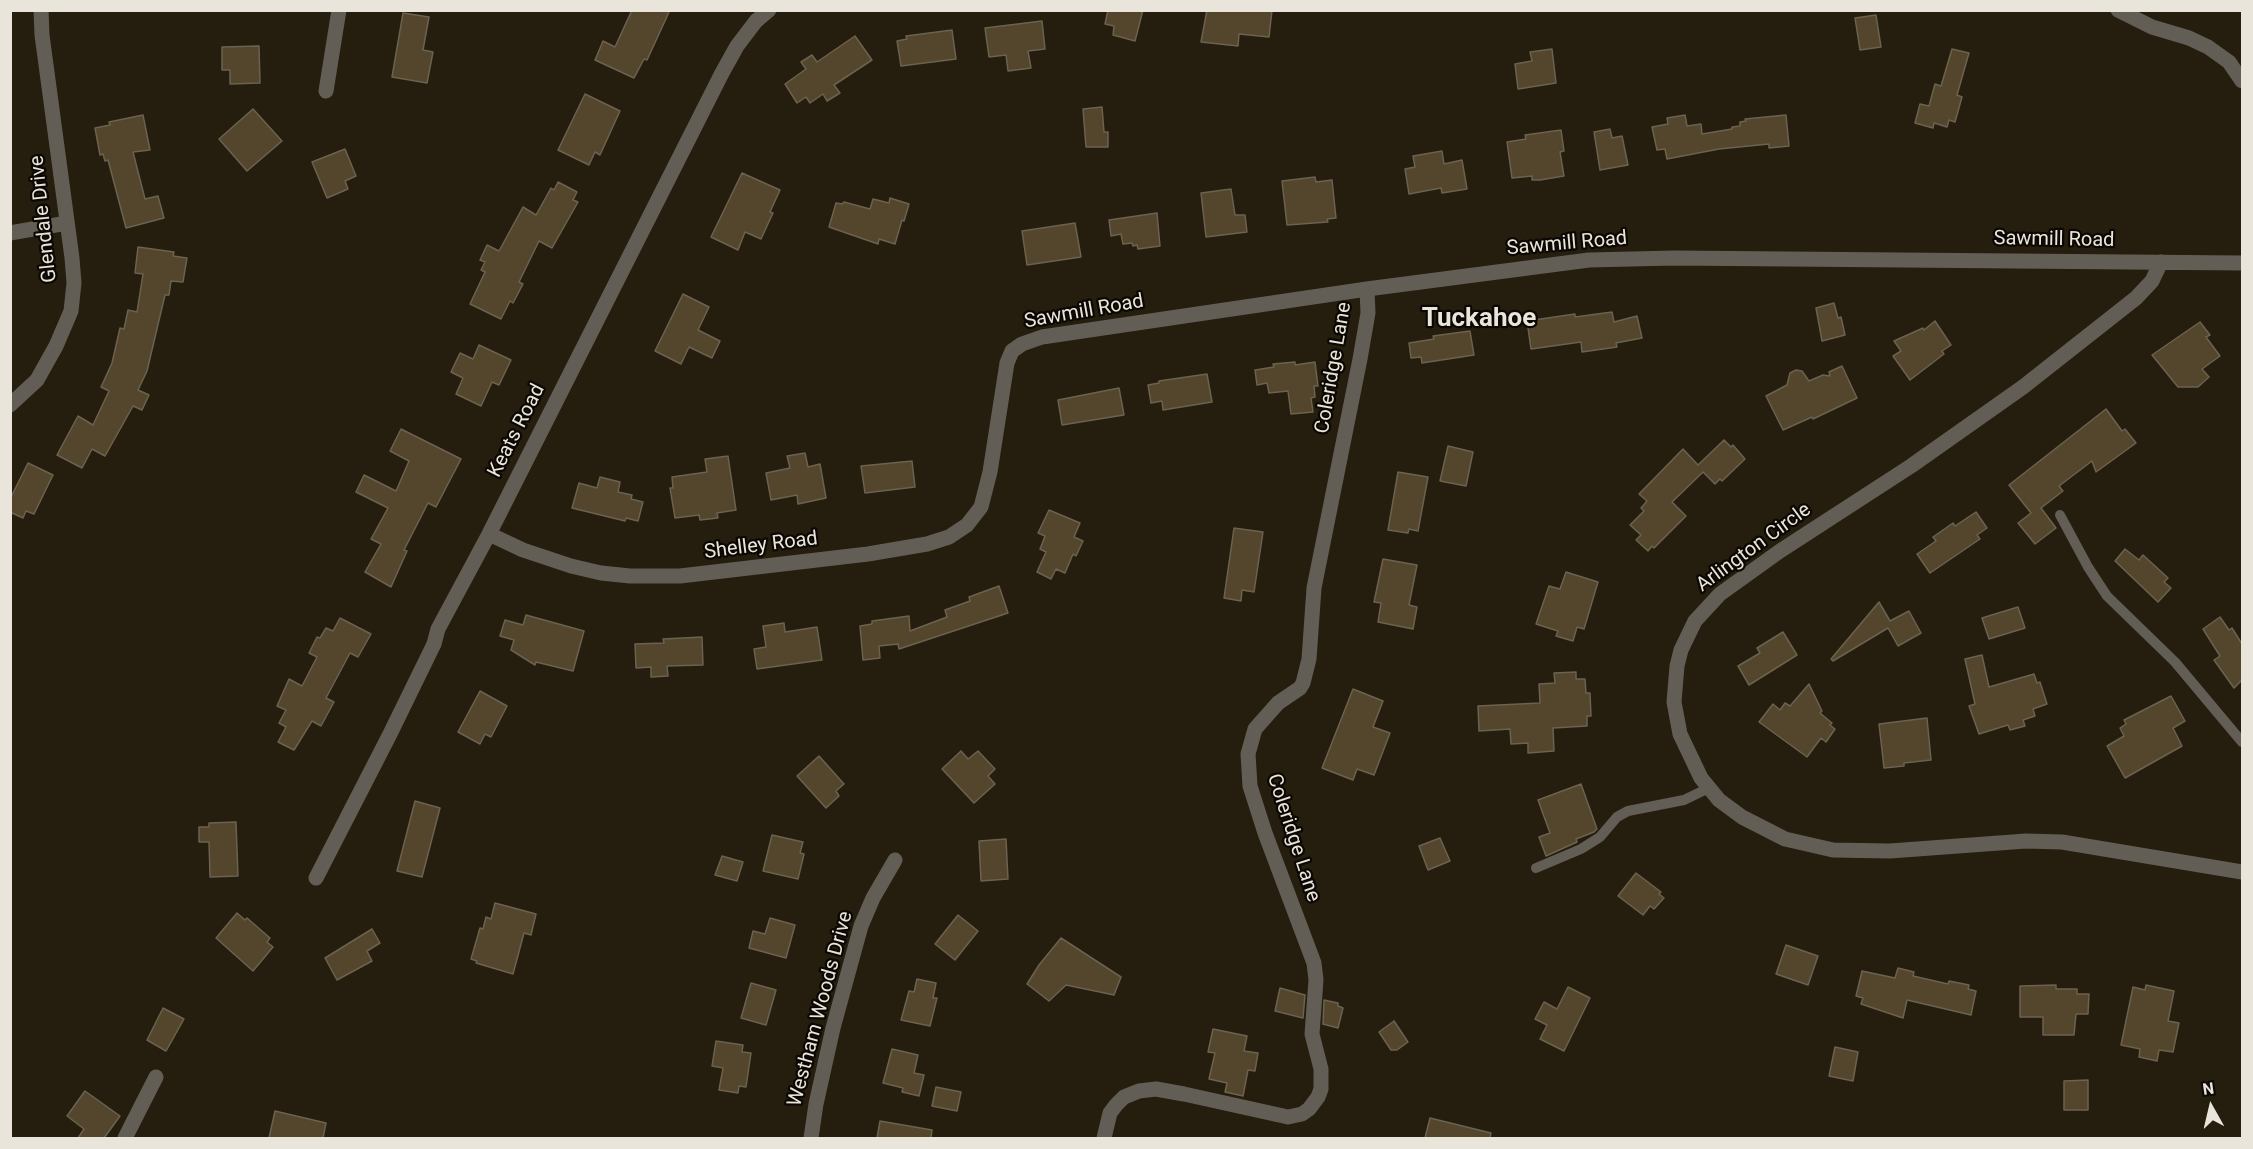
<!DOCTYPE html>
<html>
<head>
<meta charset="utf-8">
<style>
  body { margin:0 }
  #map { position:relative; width:2253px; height:1149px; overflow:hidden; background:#251d0d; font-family:Roboto,sans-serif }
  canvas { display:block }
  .frame { position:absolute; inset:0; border:12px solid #eae5db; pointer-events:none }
  .north { position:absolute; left:2181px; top:1077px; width:60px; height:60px; -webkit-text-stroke:4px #0b0803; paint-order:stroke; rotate:352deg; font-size:16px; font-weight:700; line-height:24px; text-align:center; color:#eae5db }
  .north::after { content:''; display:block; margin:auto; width:21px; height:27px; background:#eae5db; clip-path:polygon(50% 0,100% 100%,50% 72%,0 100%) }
</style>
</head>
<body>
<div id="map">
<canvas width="2253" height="1149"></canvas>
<div class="frame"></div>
<div class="north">N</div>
</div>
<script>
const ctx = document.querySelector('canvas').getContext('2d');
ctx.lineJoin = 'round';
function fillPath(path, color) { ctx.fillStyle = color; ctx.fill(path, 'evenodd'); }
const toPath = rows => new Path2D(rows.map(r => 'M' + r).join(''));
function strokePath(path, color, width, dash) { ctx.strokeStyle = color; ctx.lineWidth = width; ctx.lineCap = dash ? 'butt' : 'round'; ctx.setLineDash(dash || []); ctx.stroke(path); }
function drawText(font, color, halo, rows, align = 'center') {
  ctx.font = font + ' Roboto,sans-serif'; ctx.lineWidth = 4.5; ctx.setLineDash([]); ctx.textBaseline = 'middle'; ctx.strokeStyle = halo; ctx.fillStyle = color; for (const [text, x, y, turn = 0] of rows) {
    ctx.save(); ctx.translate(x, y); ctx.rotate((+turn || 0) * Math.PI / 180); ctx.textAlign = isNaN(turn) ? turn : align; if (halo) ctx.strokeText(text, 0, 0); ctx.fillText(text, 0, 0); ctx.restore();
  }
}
const building = toPath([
  [632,10,670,10,647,60,644,59,634,78,595,60,603,41,615,47,632,10],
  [1108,10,1143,10,1135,41,1113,35,1114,26,1105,24,1108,10],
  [1207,10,1272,10,1269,37,1239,34,1238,46,1201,42,1207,10],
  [403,13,429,17,423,50,433,52,427,83,392,77,403,13],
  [1876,15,1881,47,1860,50,1855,18,1876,15],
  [1042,21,1045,49,1028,51,1031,68,1008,71,1006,55,989,57,985,28,1042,21],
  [952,30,956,59,901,66,897,41,907,39,906,36,952,30],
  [855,36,872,60,834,85,840,93,827,101,823,94,810,103,806,97,797,103,785,84,806,69,801,62,812,55,817,62,855,36],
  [259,46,260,83,230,84,230,70,222,70,222,47,259,46],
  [1552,49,1556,83,1518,89,1515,64,1532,61,1530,52,1552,49],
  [1952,49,1969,53,1957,95,1962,97,1955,122,1949,120,1947,127,1934,123,1933,128,1915,123,1920,104,1929,106,1935,84,1941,86,1952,49],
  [585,94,620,111,600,155,595,152,589,165,558,150,585,94],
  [1102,107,1104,132,1108,132,1108,147,1086,147,1083,109,1102,107],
  [253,109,282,141,247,171,219,139,253,109],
  [143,115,150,150,133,152,145,199,158,196,164,218,126,228,108,160,105,161,103,154,100,155,95,128,110,125,109,122,143,115],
  [1685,115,1687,126,1701,124,1702,134,1732,129,1732,127,1740,126,1740,122,1746,121,1745,119,1786,115,1789,146,1769,148,1769,144,1719,149,1667,159,1665,149,1657,150,1652,127,1668,124,1667,118,1685,115],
  [1610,129,1612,138,1622,136,1628,165,1600,170,1594,132,1610,129],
  [1561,130,1564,151,1560,152,1564,176,1540,180,1532,180,1532,176,1512,178,1507,142,1526,139,1525,135,1561,130],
  [345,149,356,176,345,181,348,189,327,198,312,162,345,149],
  [1442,151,1444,164,1462,160,1467,189,1442,193,1441,188,1409,194,1405,169,1415,167,1413,156,1442,151],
  [742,173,780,190,770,212,773,213,761,239,745,232,738,250,711,237,742,173],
  [1315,177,1316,182,1332,180,1336,218,1327,219,1328,222,1287,225,1282,181,1315,177],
  [558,182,577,192,573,200,578,202,552,248,539,241,519,282,523,284,513,303,510,301,501,319,470,304,485,272,481,270,485,262,480,260,487,245,499,251,523,207,536,215,551,188,554,190,558,182],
  [1231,189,1235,215,1245,215,1247,232,1206,237,1201,193,1231,189],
  [890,198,909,204,904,221,902,220,895,244,879,239,878,244,829,227,836,203,842,204,844,202,870,209,873,199,889,203,890,198],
  [1157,213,1160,246,1138,249,1137,245,1133,246,1132,243,1123,244,1121,234,1111,236,1109,220,1157,213],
  [1075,223,1081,257,1027,265,1022,231,1075,223],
  [138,247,174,252,173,256,187,258,183,282,171,281,169,295,165,295,147,371,138,390,149,395,142,410,133,406,105,456,92,449,82,468,57,455,78,416,93,425,109,391,101,387,112,363,120,328,124,329,128,310,137,312,143,274,135,273,138,247],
  [683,294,709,307,698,330,720,341,712,358,689,347,681,364,655,351,683,294],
  [1834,303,1838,318,1841,317,1845,335,1822,341,1816,308,1834,303],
  [1612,312,1614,322,1637,316,1642,338,1616,343,1617,347,1582,352,1581,342,1531,349,1527,321,1575,314,1575,317,1612,312],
  [1935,321,1951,345,1942,351,1944,354,1910,380,1893,356,1901,351,1894,341,1923,328,1924,330,1935,321],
  [2200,322,2210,335,2206,337,2220,356,2202,369,2209,377,2198,387,2178,387,2152,355,2200,322],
  [1470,331,1474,355,1422,363,1421,357,1411,358,1409,343,1434,339,1433,336,1470,331],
  [479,345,511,360,499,385,492,382,481,406,456,394,463,378,451,372,460,353,473,359,479,345],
  [1295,362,1295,365,1315,362,1318,386,1314,386,1315,397,1311,398,1313,412,1291,414,1288,391,1269,393,1267,383,1257,385,1255,370,1274,367,1273,364,1295,362],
  [1842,366,1857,398,1813,419,1812,417,1783,430,1766,396,1787,385,1790,373,1796,370,1802,371,1809,381,1823,375,1830,376,1829,372,1842,366],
  [1207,374,1212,402,1163,410,1162,401,1151,403,1148,385,1159,383,1159,381,1207,374],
  [1119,388,1124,415,1062,425,1058,400,1119,388],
  [2106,409,2122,431,2125,429,2136,443,2096,472,2092,461,2059,486,2063,491,2041,508,2056,528,2035,544,2018,523,2031,513,2009,485,2106,409],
  [401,429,461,459,436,507,428,503,404,550,407,551,391,587,365,572,381,544,371,539,388,508,356,492,364,475,396,491,409,461,390,451,401,429],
  [1724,440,1731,447,1733,445,1745,459,1722,481,1720,479,1715,484,1703,472,1672,502,1686,516,1654,548,1652,546,1648,551,1636,540,1641,535,1630,525,1644,511,1641,508,1647,501,1639,494,1683,449,1698,465,1724,440],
  [1448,446,1473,452,1466,486,1440,481,1448,446],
  [805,453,808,467,820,464,826,498,798,504,797,495,771,500,766,473,790,468,787,456,805,453],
  [728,456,736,510,717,513,718,518,700,520,699,515,675,518,670,488,673,488,672,477,707,472,705,459,728,456],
  [912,461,915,487,865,493,861,466,912,461],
  [28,463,53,475,34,514,26,511,23,518,10,512,10,499,28,463],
  [1398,472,1428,477,1418,531,1409,529,1408,533,1388,530,1398,472],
  [600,477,620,482,618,492,632,495,631,499,643,502,638,521,626,518,625,521,572,508,579,483,597,488,600,477],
  [1049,510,1080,523,1074,537,1083,541,1076,556,1073,554,1065,573,1056,569,1051,579,1037,572,1046,552,1040,549,1045,536,1038,533,1049,510],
  [1976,512,1987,528,1977,535,1980,539,1930,573,1917,554,1936,541,1933,537,1953,523,1955,526,1976,512],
  [1234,528,1263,532,1254,592,1242,590,1241,601,1224,598,1234,528],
  [2125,549,2139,560,2143,555,2168,578,2164,582,2171,588,2158,602,2115,561,2125,549],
  [1383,559,1417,565,1409,605,1417,607,1413,629,1378,622,1381,603,1374,602,1383,559],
  [1566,572,1598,582,1584,629,1577,627,1573,641,1556,636,1558,631,1536,624,1549,586,1560,589,1566,572],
  [999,586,1008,613,899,649,898,644,879,646,880,658,863,660,860,626,872,624,872,621,909,616,910,631,947,617,945,610,970,601,969,597,999,586],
  [1879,602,1890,621,1909,611,1921,633,1898,646,1888,628,1833,661,1831,659,1879,602],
  [2018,607,2025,628,1989,639,1982,618,2018,607],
  [526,615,584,631,573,671,536,662,535,665,511,650,514,640,500,636,505,620,523,625,526,615],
  [2220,617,2229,630,2232,628,2242,644,2242,680,2234,688,2214,660,2220,656,2203,629,2220,617],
  [340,618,371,634,358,657,350,653,326,698,334,702,321,726,312,721,294,750,278,742,286,727,279,723,286,710,277,706,289,679,302,686,317,657,309,653,317,637,320,638,326,628,333,631,340,618],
  [784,623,785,632,817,627,822,660,757,669,754,649,766,647,763,626,784,623],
  [1783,632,1797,655,1749,685,1738,666,1760,653,1757,648,1783,632],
  [702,637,703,665,667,666,668,676,651,677,651,667,636,668,635,644,664,643,663,639,702,637],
  [1982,655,1989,687,2034,674,2037,683,2040,682,2047,704,2033,709,2035,716,2023,720,2025,726,2010,730,2008,725,1979,734,1969,706,1975,704,1965,659,1982,655],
  [1576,672,1576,679,1585,679,1586,693,1590,693,1591,716,1587,716,1587,726,1553,728,1554,751,1528,753,1528,743,1511,744,1510,729,1479,731,1478,706,1540,703,1539,684,1555,683,1554,673,1576,672],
  [1809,684,1822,711,1820,713,1832,723,1830,725,1835,729,1826,742,1821,738,1807,757,1759,722,1773,704,1780,710,1785,703,1790,706,1809,684],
  [1353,689,1383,701,1373,727,1390,733,1374,775,1357,769,1353,780,1322,768,1353,689],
  [480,691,507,706,491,737,485,734,480,744,458,732,480,691],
  [2171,696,2185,721,2173,728,2182,746,2125,778,2107,746,2124,736,2120,728,2126,724,2124,720,2171,696],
  [1927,718,1931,760,1904,763,1904,766,1884,768,1879,724,1927,718],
  [961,751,968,759,978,751,995,769,988,776,995,784,974,803,942,769,961,751],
  [819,756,844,784,836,791,839,796,826,808,797,776,819,756],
  [1581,784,1597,829,1594,832,1576,839,1577,842,1546,856,1539,837,1550,833,1538,800,1581,784],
  [415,801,440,808,422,877,397,871,415,801],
  [236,822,238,876,210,877,209,842,199,842,199,827,209,827,209,823,236,822],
  [772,835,803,842,800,853,804,854,798,879,763,871,772,835],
  [1440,838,1450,861,1428,870,1419,846,1440,838],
  [1006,839,1008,879,981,881,979,841,1006,839],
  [722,856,743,862,737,881,715,875,722,856],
  [1636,873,1661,892,1659,894,1664,898,1654,909,1650,906,1643,915,1618,896,1636,873],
  [495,903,536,914,531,935,524,933,513,974,476,963,477,961,471,959,480,928,483,929,486,917,491,919,495,903],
  [237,913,245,920,247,918,270,938,267,942,273,947,253,971,216,938,237,913],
  [958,915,978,931,955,960,935,944,958,915],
  [770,918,795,925,786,958,749,948,753,931,765,934,770,918],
  [372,929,380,943,367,951,372,961,337,980,325,958,372,929],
  [1061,938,1121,977,1114,995,1066,985,1049,1001,1027,984,1039,965,1061,938],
  [1786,945,1818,956,1808,985,1776,974,1786,945],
  [1898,968,1914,972,1913,976,1948,984,1949,981,1969,985,1968,989,1976,991,1971,1015,1907,1000,1903,1018,1861,1004,1863,998,1856,996,1862,971,1895,978,1898,968],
  [917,979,936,983,933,998,937,998,930,1026,901,1020,909,991,914,992,917,979],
  [751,983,776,990,766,1025,741,1018,751,983],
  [2056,985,2056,989,2077,989,2077,994,2089,994,2088,1014,2076,1014,2074,1035,2043,1035,2043,1017,2020,1017,2020,986,2056,985],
  [2146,985,2174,991,2168,1021,2179,1023,2173,1052,2159,1050,2157,1061,2139,1057,2140,1049,2121,1045,2133,987,2145,990,2146,985],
  [1568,987,1590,998,1564,1051,1540,1039,1547,1025,1535,1019,1544,1002,1557,1009,1568,987],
  [1280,988,1305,995,1303,1018,1275,1011,1280,988],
  [1324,1000,1338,1003,1338,1006,1343,1008,1338,1028,1323,1024,1324,1000],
  [163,1008,184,1019,166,1051,147,1040,163,1008],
  [1394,1021,1408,1042,1397,1050,1391,1050,1379,1032,1394,1021],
  [1213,1029,1247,1036,1244,1051,1258,1053,1255,1071,1248,1070,1243,1096,1225,1092,1227,1083,1209,1079,1215,1053,1208,1052,1213,1029],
  [716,1041,743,1045,742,1052,751,1053,746,1087,739,1086,738,1093,719,1090,723,1068,712,1066,716,1041],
  [1835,1047,1858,1052,1853,1081,1829,1076,1835,1047],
  [892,1049,918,1055,914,1073,924,1075,919,1096,902,1092,903,1088,883,1083,892,1049],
  [2088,1080,2088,1110,2064,1110,2064,1081,2088,1080],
  [936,1087,961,1092,957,1111,932,1106,936,1087],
  [85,1091,120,1116,104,1138,78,1138,84,1129,67,1116,85,1091],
  [275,1111,326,1123,323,1138,269,1138,275,1111],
  [1430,1118,1491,1133,1490,1138,1425,1138,1430,1118],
  [880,1121,932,1130,931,1138,877,1138,880,1121]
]);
const lane = toPath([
  [2060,515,2088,567,2107,596,2175,662,2242,742],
  [1536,868,1581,849,1600,837,1617,817,1628,811,1684,800,1709,788]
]);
const street = toPath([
  [2118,10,2152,27,2189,38,2208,47,2229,62,2242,81],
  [326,91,339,10],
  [10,233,67,223],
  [2161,262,2152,281,2136,298,2023,387,1911,466,1780,551,1720,594,1695,621,1681,650,1677,666,1674,702,1680,734,1701,778,1719,800,1742,817,1785,839,1833,850,1890,851,2026,841,2062,842,2242,872],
  [10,405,37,380,56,346,71,311,74,283,72,258,42,35,41,10],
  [489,534,523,550,571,566,601,573,630,576,680,576,868,554,927,544,949,537,967,525,981,507,990,472,1007,363,1012,351,1022,344,1042,337,1367,289,1589,260,1674,258,2242,263],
  [316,878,390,734,434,644,438,629,489,534,722,73,737,46,756,21,769,10],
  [125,1138,156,1077],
  [811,1138,816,1104,833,1028,861,926,873,898,895,860],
  [1104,1138,1110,1113,1116,1105,1124,1097,1139,1091,1156,1089,1184,1094,1288,1117,1302,1114,1309,1109,1318,1097,1321,1089,1321,1069,1312,1034,1316,980,1314,963,1265,833,1250,786,1248,754,1255,729,1278,703,1300,688,1303,683,1309,659,1314,588,1360,359,1368,313,1367,289]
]);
const streetNames = [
  ["Glendale Drive",44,219,-96],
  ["Sawmill Road",2054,240,1],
  ["Sawmill Road",1567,244,-5],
  ["Sawmill Road",1084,312,-10],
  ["Coleridge Lane",1334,368,-80],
  ["Keats Road",517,431,-63],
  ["Shelley Road",761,546,-7],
  ["Arlington Circle",1754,548,-36],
  ["Coleridge Lane",1293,838,72],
  ["Westham Woods Drive",821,1009,-75]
];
const districtNames = [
  ["Tuckahoe",1479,319]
];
fillPath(building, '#53462c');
strokePath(building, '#6b6250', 1.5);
strokePath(lane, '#625e56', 10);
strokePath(street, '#625e56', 15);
drawText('20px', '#eae5db', '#0b0803', streetNames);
drawText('bold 26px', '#eae5db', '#0b0803', districtNames);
</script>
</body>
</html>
